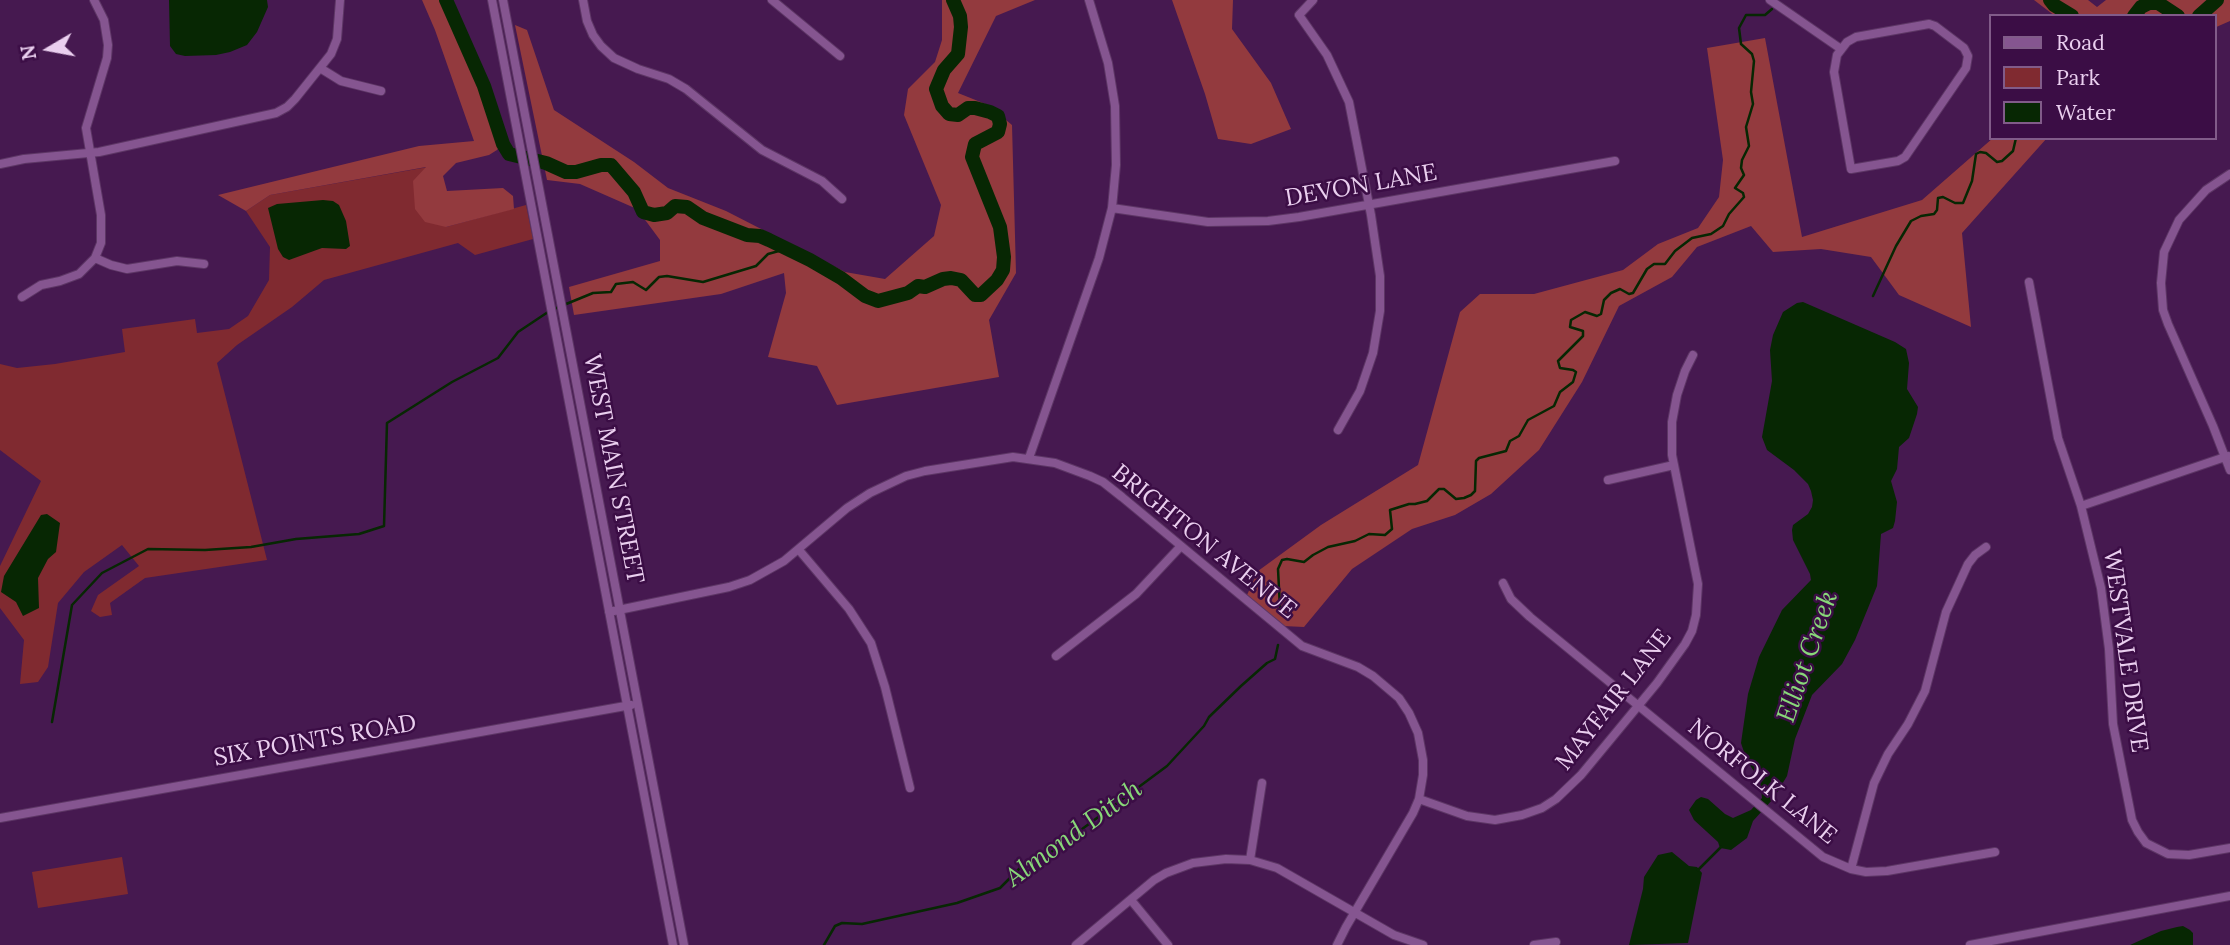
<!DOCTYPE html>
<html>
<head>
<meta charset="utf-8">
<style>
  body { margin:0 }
  #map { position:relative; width:2230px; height:945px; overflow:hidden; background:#461950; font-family:Lora,serif }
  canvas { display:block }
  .legend { position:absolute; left:1989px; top:14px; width:228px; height:126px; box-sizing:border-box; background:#3b0d45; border:2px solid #815b89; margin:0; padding:9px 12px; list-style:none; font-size:21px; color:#eacfef }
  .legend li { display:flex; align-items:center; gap:14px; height:35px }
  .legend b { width:35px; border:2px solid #815b89 }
  .north { position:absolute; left:14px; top:14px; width:70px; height:70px; -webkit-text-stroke:5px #3b0d45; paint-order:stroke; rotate:260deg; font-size:19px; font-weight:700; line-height:28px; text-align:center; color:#eacfef }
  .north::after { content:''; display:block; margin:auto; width:24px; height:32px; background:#eacfef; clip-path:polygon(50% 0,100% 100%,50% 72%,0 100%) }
</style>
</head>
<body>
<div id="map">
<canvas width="2230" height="945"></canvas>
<ul class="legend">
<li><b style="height:9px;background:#855590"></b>Road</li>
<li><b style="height:19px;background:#802a30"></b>Park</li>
<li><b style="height:19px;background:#072703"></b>Water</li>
</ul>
<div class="north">N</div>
</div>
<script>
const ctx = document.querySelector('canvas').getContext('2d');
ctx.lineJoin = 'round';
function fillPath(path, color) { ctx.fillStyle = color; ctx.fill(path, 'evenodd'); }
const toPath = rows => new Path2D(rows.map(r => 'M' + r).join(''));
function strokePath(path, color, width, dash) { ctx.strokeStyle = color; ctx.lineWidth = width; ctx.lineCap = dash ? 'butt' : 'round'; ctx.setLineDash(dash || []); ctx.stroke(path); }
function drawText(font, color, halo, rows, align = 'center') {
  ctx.font = font + ' Lora,serif'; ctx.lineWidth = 5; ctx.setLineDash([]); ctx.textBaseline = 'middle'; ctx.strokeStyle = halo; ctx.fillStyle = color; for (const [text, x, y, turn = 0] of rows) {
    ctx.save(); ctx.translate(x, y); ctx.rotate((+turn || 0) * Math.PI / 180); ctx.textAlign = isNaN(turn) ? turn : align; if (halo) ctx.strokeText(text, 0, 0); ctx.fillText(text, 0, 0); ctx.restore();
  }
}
const green = toPath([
  [428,167,446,227,526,205,533,239,475,255,458,243,324,280,292,307,237,345,217,363,267,560,145,578,110,603,112,615,100,617,91,611,98,595,139,566,122,545,84,572,58,603,48,667,38,682,20,684,24,640,0,608,0,566,41,481,0,450,0,364,17,368,55,364,125,352,122,329,195,319,197,333,229,329,248,316,269,280,270,247,246,211,270,195],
  [122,857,128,894,38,908,32,872]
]);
const forest = toPath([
  [422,0,451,0,491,89,506,138,497,150,489,155,456,163,443,176,447,191,503,188,513,196,514,209,446,227,425,222,415,209,413,181,426,167,270,195,246,211,218,195,419,146,474,141,435,30],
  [942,0,1035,0,996,16,958,93,988,105,1012,125,1016,273,989,320,999,377,837,405,817,366,768,357,786,293,784,273,721,294,574,315,569,287,660,261,660,240,637,209,580,184,547,180,515,25,527,30,554,110,634,162,668,188,726,211,845,272,885,279,934,236,941,205,904,115,908,89,935,62,942,40],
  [1172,0,1233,0,1232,29,1271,83,1291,129,1251,144,1218,139,1205,94],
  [2034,0,2088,0,2097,7,2106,0,2230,0,2230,21,2214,28,2214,16,2055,16],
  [1765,38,1802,237,1922,200,1993,138,2047,138,1962,233,1971,327,1899,295,1871,257,1821,249,1773,252,1751,226,1697,247,1672,277,1619,306,1582,382,1539,450,1491,494,1455,515,1412,529,1352,569,1304,627,1283,626,1247,595,1258,571,1321,525,1418,465,1460,312,1480,294,1534,294,1623,270,1658,244,1698,228,1719,197,1723,160,1707,48]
]);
const water = toPath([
  [169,0,267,0,268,7,257,32,247,45,230,52,216,55,185,56,176,54,170,46],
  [323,200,333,201,339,205,346,221,350,246,346,249,322,248,289,260,283,257,278,249,268,208,277,204],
  [1803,302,1895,342,1906,349,1909,363,1907,389,1918,407,1917,414,1909,438,1899,447,1897,469,1891,481,1897,502,1895,521,1893,528,1881,534,1877,586,1855,640,1842,664,1812,695,1795,739,1787,776,1773,799,1753,821,1747,838,1731,850,1726,849,1720,848,1718,842,1694,820,1689,810,1696,800,1701,797,1708,799,1725,814,1733,818,1751,810,1762,798,1760,780,1747,761,1741,743,1748,694,1759,657,1782,610,1811,580,1810,574,1793,540,1792,530,1793,525,1808,514,1812,507,1813,500,1811,491,1808,484,1794,470,1767,450,1762,437,1772,381,1770,350,1773,335,1783,312,1797,303],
  [47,514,60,523,56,552,48,559,38,578,39,608,23,616,16,602,1,592,4,576,41,515],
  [1672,852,1689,866,1697,867,1702,873,1688,943,1629,945,1643,889,1644,877,1658,855],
  [2177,927,2183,926,2190,930,2193,933,2193,945,2130,945,2161,931]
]);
const stream = toPath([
  [1873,296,1896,246,1911,221,1921,216,1934,214,1937,210,1938,198,1943,197,1955,203,1963,203,1972,181,1976,154,1980,152,1986,153,1997,162,2002,161,2013,151,2016,138],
  [554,309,593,293,611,292,616,284,633,282,646,290,659,277,667,276,703,282,756,266,768,254,786,249],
  [1280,608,1278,569,1282,560,1287,559,1304,562,1313,555,1328,547,1355,541,1369,534,1385,535,1392,529,1390,510,1409,504,1415,504,1427,501,1439,489,1444,489,1456,499,1464,498,1471,495,1475,491,1476,461,1479,458,1506,451,1510,441,1519,436,1528,420,1554,406,1560,392,1573,382,1576,372,1573,370,1560,368,1558,361,1583,336,1583,331,1570,327,1571,320,1585,312,1597,316,1601,314,1604,300,1611,293,1620,289,1629,294,1633,293,1647,269,1654,264,1665,264,1675,251,1692,238,1711,234,1723,226,1729,214,1744,197,1743,193,1735,188,1744,175,1741,168,1742,160,1749,146,1746,127,1753,104,1751,92,1754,61,1752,54,1741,44,1739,28,1746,15,1765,15,1772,9],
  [52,722,72,605,102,573,148,549,205,550,251,547,296,539,359,534,384,526,387,423,452,382,498,358,518,332,548,312],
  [1698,870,1721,847],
  [824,945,835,926,842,923,862,924,957,903,1000,888,1022,866,1035,864,1167,766,1204,726,1209,717,1241,686,1267,663,1275,659,1278,645]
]);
const river = toPath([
  [446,0,484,86,503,144,509,154,546,163,566,172,576,172,601,165,611,165,634,192,643,212,654,215,667,213,675,206,687,207,703,218,747,235,760,236,769,240,810,260,841,278,865,296,878,301,908,293,918,286,925,287,943,279,951,278,961,280,975,295,981,295,997,280,1003,270,1004,257,1000,227,972,157,975,144,998,132,1000,124,998,116,990,112,975,108,968,108,958,115,949,114,942,106,936,89,944,70,958,54,961,27,960,16,953,0],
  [2050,0,2054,5,2072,16],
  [2134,16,2141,7,2149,3,2158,3,2178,16],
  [2199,16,2217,0]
]);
const minor = toPath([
  [492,0,673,945],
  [503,0,684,945],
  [583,0,587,21,593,35,601,46,614,58,638,69,669,79,686,89,762,150,822,181,842,199],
  [772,0,840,56],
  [1313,0,1299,15,1327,55,1349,102,1371,215,1380,276,1380,311,1373,353,1360,391,1338,430],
  [1770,0,1841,49],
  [1929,24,1935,26,1964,48,1968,56,1966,68,1905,157,1898,161,1851,169,1834,72,1837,55,1847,42,1856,37,1929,24],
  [320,68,341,81,381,91],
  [0,164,24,159,99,152,276,113,287,107,295,99,331,54,337,39,340,0],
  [2230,174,2206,190,2179,220,2164,252,2161,283,2163,310,2168,324,2213,426,2230,470],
  [1112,208,1208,222,1268,221,1299,217,1615,161],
  [95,258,111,265,127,269,177,261,204,264],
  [2029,282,2058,438,2081,506,2101,588,2109,649,2113,724,2132,820,2138,832,2146,843,2168,854,2189,855,2230,848],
  [22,297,41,285,60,281,79,274,95,258,101,243,101,215,86,128,107,58,108,45,104,20,94,0],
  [1029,458,1099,258,1112,208,1116,165,1115,106,1108,63,1089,0],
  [1608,480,1674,465],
  [2081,506,2228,456],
  [799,550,849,609,871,643,885,687,910,788],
  [1503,583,1511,599,1530,617,1823,857,1851,869,1866,872,1887,871,1995,852],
  [609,612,729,587,750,580,784,561,847,508,870,493,906,476,925,471,1013,457,1055,463,1090,476,1103,482,1122,497,1302,646,1358,667,1373,676,1399,698,1409,713,1418,733,1423,760,1423,775,1419,799,1413,813,1346,927,1337,945],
  [1056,656,1136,594,1181,546],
  [1419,799,1467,816,1495,820,1522,815,1542,808,1556,799,1581,775,1657,683,1685,644,1692,631,1696,615,1698,584,1672,455,1672,422,1677,395,1685,371,1693,355],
  [0,818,631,705],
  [1250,860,1262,783],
  [1851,869,1874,783,1888,754,1908,724,1925,691,1946,612,1968,564,1975,555,1986,547],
  [1131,900,1168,945],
  [1076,945,1154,880,1166,873,1193,863,1226,859,1250,860,1277,868,1394,935,1423,945],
  [1534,945,1556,942],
  [1970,945,2230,896]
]);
const streetNames = [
  ["DEVON LANE",1361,186,-10],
  ["WEST MAIN STREET",613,469,79],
  ["BRIGHTON AVENUE",1204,542,39],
  ["WESTVALE DRIVE",2125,651,82],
  ["MAYFAIR LANE",1614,700,-52],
  ["SIX POINTS ROAD",315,741,-10],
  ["NORFOLK LANE",1762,782,39]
];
const waterNames = [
  ["Elliot Creek",1808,657,-71],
  ["Almond Ditch",1074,834,-36]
];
fillPath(green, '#802a30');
fillPath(forest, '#933a3e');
fillPath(water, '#072703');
strokePath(stream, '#072703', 2.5);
strokePath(river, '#072703', 14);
strokePath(minor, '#5d3665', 10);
strokePath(minor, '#855590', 8);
drawText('24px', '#eacfef', '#3b0d45', streetNames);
drawText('italic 26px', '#88d879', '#3b0d45', waterNames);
</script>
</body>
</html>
